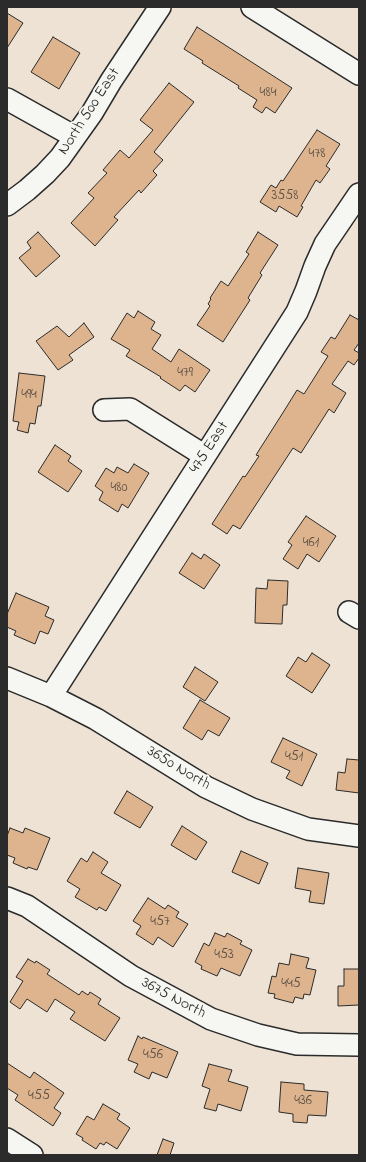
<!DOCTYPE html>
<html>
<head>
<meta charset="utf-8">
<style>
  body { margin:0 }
  #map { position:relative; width:366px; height:1162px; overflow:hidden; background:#eee2d4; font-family:"Indie Flower",sans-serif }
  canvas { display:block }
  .frame { position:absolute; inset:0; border:8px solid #2b2b2b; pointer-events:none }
</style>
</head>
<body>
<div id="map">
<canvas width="366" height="1162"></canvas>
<div class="frame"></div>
</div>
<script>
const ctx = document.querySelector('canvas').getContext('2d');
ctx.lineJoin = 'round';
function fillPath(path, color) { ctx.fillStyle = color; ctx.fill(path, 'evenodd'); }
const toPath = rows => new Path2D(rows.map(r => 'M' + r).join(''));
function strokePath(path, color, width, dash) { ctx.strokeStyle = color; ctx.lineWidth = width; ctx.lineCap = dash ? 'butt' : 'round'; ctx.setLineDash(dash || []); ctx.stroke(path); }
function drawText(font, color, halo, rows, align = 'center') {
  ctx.font = font + ' "Indie Flower",sans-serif'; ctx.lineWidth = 4; ctx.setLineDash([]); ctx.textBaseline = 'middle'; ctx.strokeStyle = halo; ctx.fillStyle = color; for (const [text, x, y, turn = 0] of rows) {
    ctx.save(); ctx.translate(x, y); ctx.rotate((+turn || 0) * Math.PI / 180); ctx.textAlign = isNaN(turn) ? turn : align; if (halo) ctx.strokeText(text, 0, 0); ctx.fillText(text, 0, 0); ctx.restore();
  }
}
const building = toPath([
  [7,13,23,23,7,48,7,13],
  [197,27,292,88,275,113,266,107,262,113,253,107,257,100,238,88,239,86,202,63,203,61,184,49,197,27],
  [53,37,80,53,59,89,31,72,53,37],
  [169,83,194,102,154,152,163,160,153,171,157,175,141,193,139,190,114,217,118,220,95,246,71,223,94,198,88,193,107,173,103,170,120,150,129,158,153,130,140,120,169,83],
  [317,130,340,144,326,166,330,169,320,183,316,180,301,206,303,207,297,217,279,206,276,212,260,202,271,185,276,188,281,180,283,181,317,130],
  [38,232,60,256,36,277,19,258,31,248,27,242,38,232],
  [258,232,278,245,260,273,262,275,248,298,250,300,223,342,197,325,210,306,208,304,211,299,210,298,221,281,228,286,249,254,246,252,258,232],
  [138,311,155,322,151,329,161,335,152,349,171,362,179,349,210,370,195,392,185,385,180,391,160,378,161,377,126,356,130,350,111,339,127,313,134,318,138,311],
  [350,315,359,320,359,343,354,350,359,353,359,358,354,365,348,361,332,384,346,393,334,413,329,409,301,453,293,448,240,529,233,525,227,534,212,524,243,476,245,477,259,456,256,455,284,411,297,390,304,394,328,356,321,352,331,337,335,339,350,315],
  [84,323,94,337,69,355,73,360,58,370,36,341,57,326,69,337,84,323],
  [19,373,45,376,41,406,38,406,35,424,30,423,28,433,17,430,19,422,13,421,19,373],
  [55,445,71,456,68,461,82,471,68,492,38,472,55,445],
  [134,464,149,473,128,508,122,504,118,512,99,500,103,492,95,486,106,468,114,473,117,467,128,473,134,464],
  [306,516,336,536,319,562,307,554,298,569,283,559,292,545,288,542,306,516],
  [192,553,201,559,204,554,220,565,204,589,179,573,192,553],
  [268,580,288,581,287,605,283,605,282,624,255,623,256,588,267,589,268,580],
  [16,593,49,607,45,616,54,620,48,634,40,631,35,644,14,635,16,631,7,627,7,614,16,593],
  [312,653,330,665,312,693,286,676,298,657,306,662,312,653],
  [195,667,218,682,205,701,183,687,195,667],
  [200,700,230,718,219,736,208,730,202,740,183,728,200,700],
  [283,738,317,754,302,786,286,778,290,771,271,762,283,738],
  [347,759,359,760,359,793,336,790,338,772,345,773,347,759],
  [127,791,153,807,140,828,114,813,127,791],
  [182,826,207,842,196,860,171,845,182,826],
  [10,828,23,833,25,828,50,838,37,870,28,867,27,869,13,863,15,858,7,855,7,836,10,828],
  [241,851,268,863,259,884,232,872,241,851],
  [93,852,108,862,101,873,121,885,106,911,99,907,97,910,75,897,80,889,67,881,81,858,87,862,93,852],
  [298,868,329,873,324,904,309,902,311,891,295,888,298,868],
  [148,898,165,909,168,905,179,912,176,917,188,924,173,947,158,937,153,945,136,934,141,926,133,921,148,898],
  [215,933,225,937,227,933,242,941,240,944,252,950,240,976,221,968,217,976,201,969,202,966,195,962,204,943,209,946,215,933],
  [291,954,309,958,306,968,316,970,310,995,304,994,303,999,295,997,293,1003,274,998,275,994,268,993,272,976,276,977,279,963,289,965,291,954],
  [28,959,35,963,36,961,50,970,47,974,79,995,82,991,88,995,90,992,101,999,98,1004,120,1018,105,1041,70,1019,75,1012,55,999,47,1012,27,999,20,1009,10,1002,23,981,16,977,28,959],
  [344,969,359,969,359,1005,338,1006,338,986,344,986,344,969],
  [138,1036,142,1039,143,1037,178,1052,167,1078,152,1072,149,1079,134,1072,138,1064,128,1060,138,1036],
  [7,1063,30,1078,34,1072,64,1093,54,1108,61,1113,53,1126,15,1100,18,1095,7,1088,7,1063],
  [209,1064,232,1070,228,1081,248,1087,241,1111,218,1104,216,1111,204,1108,210,1089,202,1086,209,1064],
  [281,1082,304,1084,304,1090,328,1092,326,1116,308,1115,307,1123,293,1122,293,1114,279,1112,281,1082],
  [103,1104,120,1114,117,1119,130,1128,117,1149,106,1142,104,1145,100,1143,96,1149,82,1140,83,1138,76,1134,87,1116,94,1120,103,1104],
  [163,1139,174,1143,170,1155,157,1155,163,1139]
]);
const minor = toPath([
  [252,7,359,74],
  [7,99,75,137],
  [7,205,27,190,45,174,60,158,92,113,111,81,160,7],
  [104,410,130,409,205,456],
  [349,612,359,618],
  [7,678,51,696,96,719,206,787,252,809,308,829,359,836],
  [51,696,297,312,306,291,315,266,325,244,359,194],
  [7,898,27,906,131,976,211,1019,258,1035,297,1044,359,1045],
  [7,1139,32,1155]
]);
const numberNames = [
  ["484",268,94],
  ["478",317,155],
  ["3558",285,197],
  ["479",185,374],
  ["494",29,396],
  ["480",119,489],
  ["461",311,544],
  ["451",294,758],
  ["457",160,923],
  ["453",224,956],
  ["445",291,985],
  ["456",153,1056],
  ["455",39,1097],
  ["436",303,1102]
];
const streetNames = [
  ["North 500 East",90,112,-57],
  ["475 East",210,448,-57],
  ["3650 North",178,769,31],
  ["3675 North",173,999,28]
];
fillPath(building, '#ddb48d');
strokePath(building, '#2b2b2b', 1);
strokePath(minor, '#2b2b2b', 24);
strokePath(minor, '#f6f6f2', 21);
drawText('14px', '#584d44', null, numberNames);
drawText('16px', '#2b2b2b', '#f6f6f2', streetNames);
</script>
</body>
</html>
